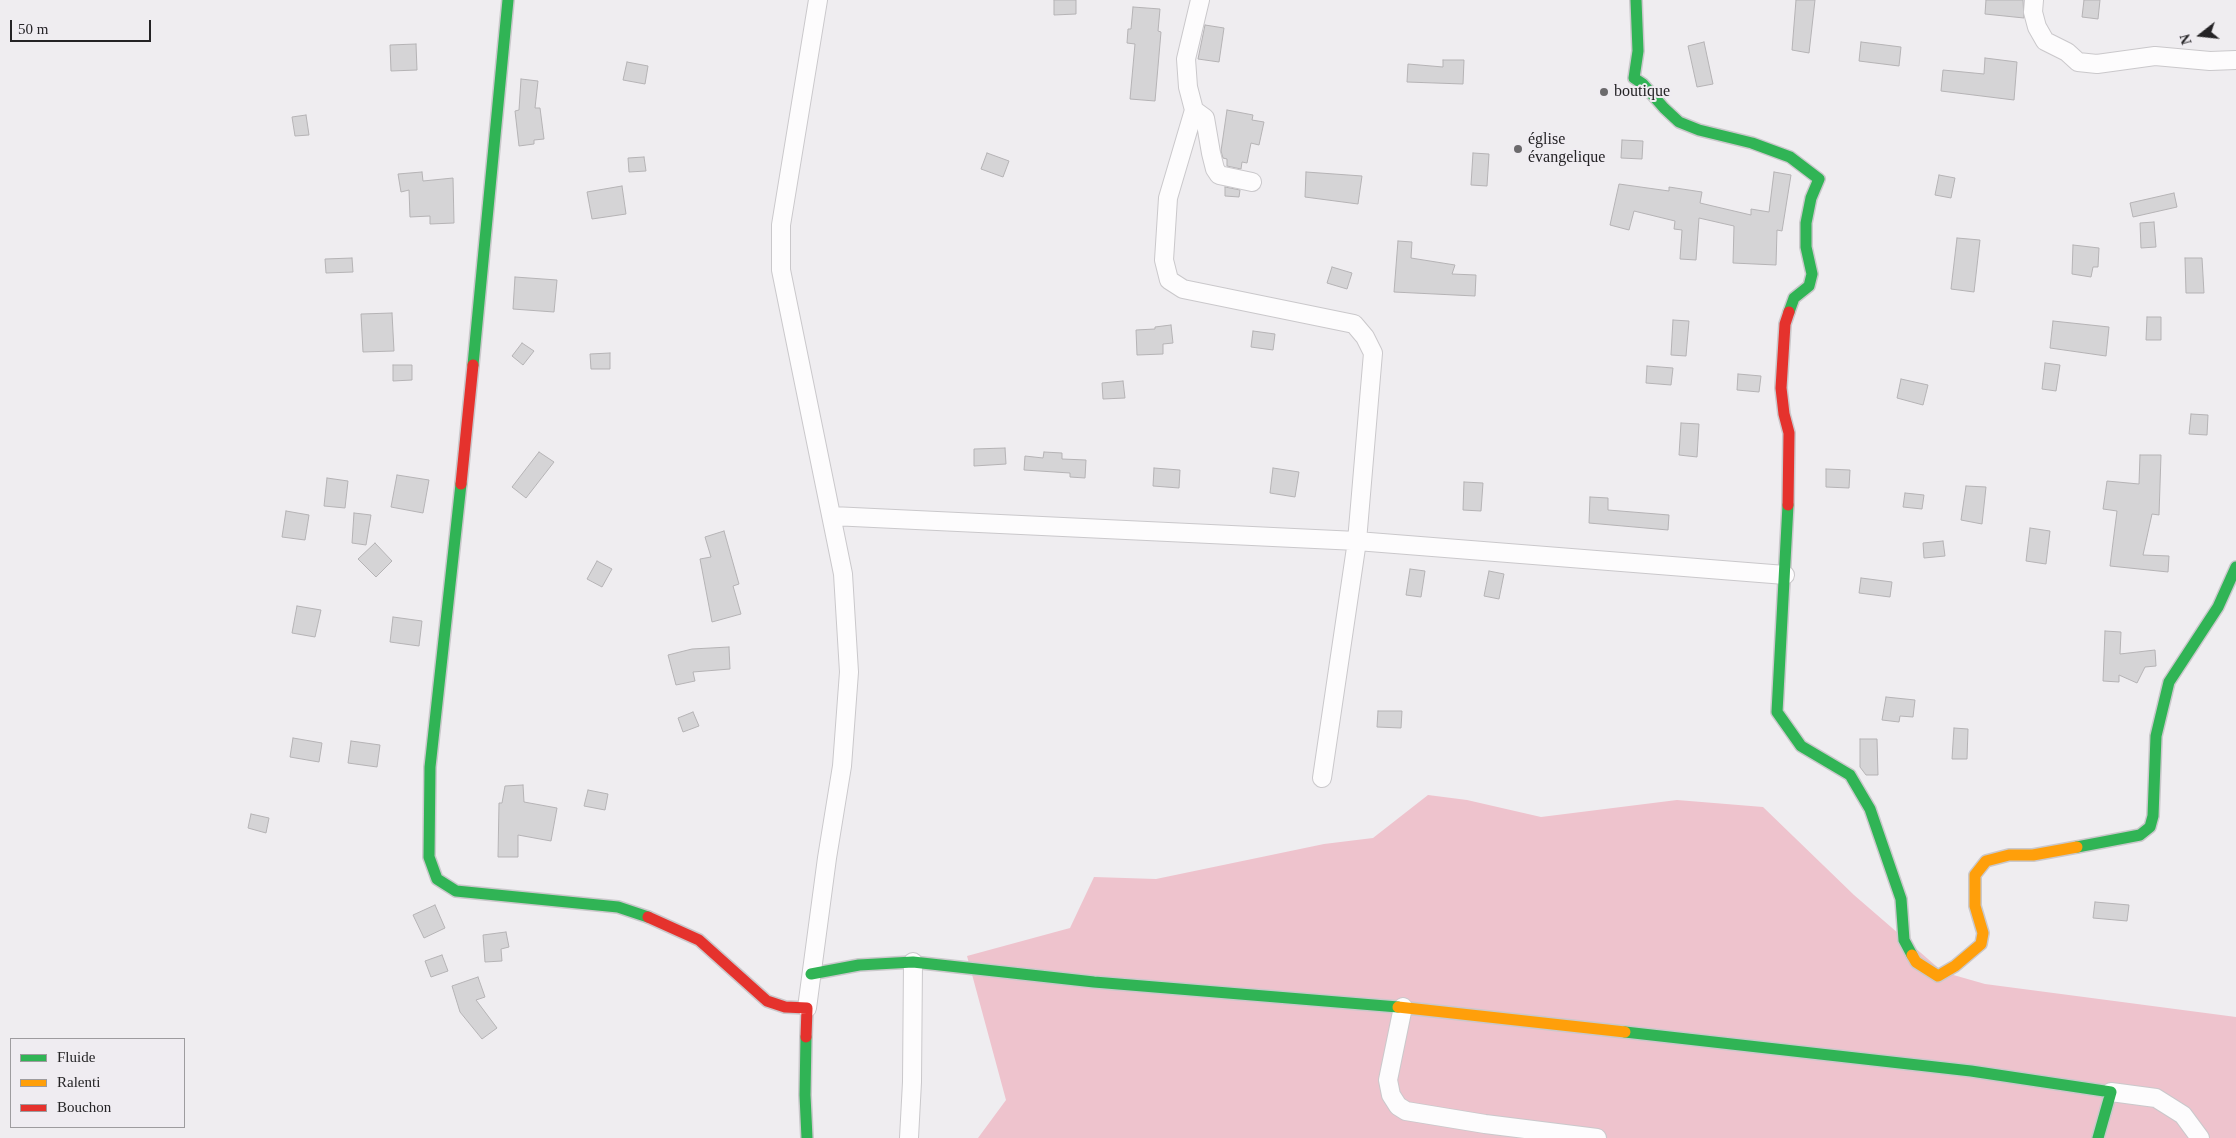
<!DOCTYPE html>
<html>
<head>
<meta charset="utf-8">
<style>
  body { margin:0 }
  #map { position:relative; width:2236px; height:1138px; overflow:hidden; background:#efedf0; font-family:Georgia,serif }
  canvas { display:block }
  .legend { position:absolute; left:10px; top:1038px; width:175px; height:90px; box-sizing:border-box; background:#efecf1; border:1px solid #9e9c9f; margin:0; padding:6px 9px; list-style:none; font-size:15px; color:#242325 }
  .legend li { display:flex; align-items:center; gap:10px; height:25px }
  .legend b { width:25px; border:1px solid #9e9c9f }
  .north { position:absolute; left:2176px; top:10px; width:50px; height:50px; -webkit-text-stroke:4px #efecf1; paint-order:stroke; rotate:254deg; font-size:14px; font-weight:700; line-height:20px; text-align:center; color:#242325 }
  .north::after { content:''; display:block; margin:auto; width:18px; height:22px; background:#242325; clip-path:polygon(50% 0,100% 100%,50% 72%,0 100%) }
  .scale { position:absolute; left:10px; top:20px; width:141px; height:22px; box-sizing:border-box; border:2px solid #242325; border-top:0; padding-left:6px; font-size:15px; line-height:18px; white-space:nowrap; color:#242325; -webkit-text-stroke:4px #efecf1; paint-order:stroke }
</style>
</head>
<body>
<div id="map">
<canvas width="2236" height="1138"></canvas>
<ul class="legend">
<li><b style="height:6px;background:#30b455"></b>Fluide</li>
<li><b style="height:6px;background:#ff9f0a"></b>Ralenti</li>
<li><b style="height:6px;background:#e5322d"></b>Bouchon</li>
</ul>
<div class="north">N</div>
<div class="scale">50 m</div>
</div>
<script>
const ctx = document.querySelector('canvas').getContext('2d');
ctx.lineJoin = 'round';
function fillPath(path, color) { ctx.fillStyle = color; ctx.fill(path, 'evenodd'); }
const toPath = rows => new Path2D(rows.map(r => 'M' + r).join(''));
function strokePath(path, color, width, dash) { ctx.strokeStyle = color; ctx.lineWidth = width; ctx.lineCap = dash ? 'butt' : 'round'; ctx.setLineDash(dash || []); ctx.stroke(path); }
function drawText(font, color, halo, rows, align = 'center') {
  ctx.font = font + ' Georgia,serif'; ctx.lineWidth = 4; ctx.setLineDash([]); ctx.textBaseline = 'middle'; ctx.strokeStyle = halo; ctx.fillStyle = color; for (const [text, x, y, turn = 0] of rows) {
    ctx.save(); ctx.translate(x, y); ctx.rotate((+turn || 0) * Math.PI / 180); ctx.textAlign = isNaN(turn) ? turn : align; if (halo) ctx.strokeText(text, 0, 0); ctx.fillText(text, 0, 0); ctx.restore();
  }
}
const forest = toPath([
  [1428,795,1467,800,1541,817,1677,800,1763,807,1854,895,1943,972,1985,984,2236,1017,2236,1138,978,1138,1006,1100,967,956,1070,928,1094,877,1156,879,1324,844,1373,838]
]);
const building = toPath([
  [1054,0,1076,0,1076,14,1054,15,1054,0],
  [1796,0,1815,0,1809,53,1792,50,1796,0],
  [1986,0,2023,0,2024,18,1985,14,1986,0],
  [2084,0,2100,0,2098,19,2082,17,2084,0],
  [1133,7,1160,9,1158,31,1161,32,1155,101,1130,99,1135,44,1127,43,1128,29,1131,29,1133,7],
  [1205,25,1224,28,1219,62,1198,59,1205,25],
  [1704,42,1713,84,1697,87,1688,46,1704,42],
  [1861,42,1901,47,1899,66,1859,61,1861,42],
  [416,44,417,70,391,71,390,45,416,44],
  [1985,58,2017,62,2014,100,1941,91,1943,70,1984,74,1985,58],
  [1443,60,1464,60,1463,84,1407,82,1408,64,1443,67,1443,60],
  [627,62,648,66,645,84,623,80,627,62],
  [521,79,538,81,535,108,540,108,544,139,534,140,534,144,519,146,515,111,519,110,521,79],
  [1227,110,1253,115,1252,120,1264,122,1259,145,1251,143,1247,163,1242,162,1241,169,1227,166,1227,159,1223,158,1221,151,1227,110],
  [306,115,309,135,295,136,292,117,306,115],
  [1622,140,1643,141,1642,159,1621,158,1622,140],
  [987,153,1009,161,1003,177,981,169,987,153],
  [1473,153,1489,154,1487,186,1471,185,1473,153],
  [644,157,646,171,629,172,628,158,644,157],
  [422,172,423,181,453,178,454,223,430,224,430,216,410,217,409,190,401,192,398,174,422,172],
  [1306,172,1362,176,1358,204,1305,197,1306,172],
  [1774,172,1791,175,1782,231,1777,230,1776,265,1733,263,1734,226,1699,218,1696,260,1680,259,1682,230,1674,229,1675,221,1634,211,1629,230,1610,225,1619,184,1669,191,1669,187,1702,192,1700,203,1751,215,1751,209,1769,212,1774,172],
  [1939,175,1955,178,1951,198,1935,195,1939,175],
  [622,186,626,214,592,219,587,192,622,186],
  [1225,187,1240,190,1239,197,1225,196,1225,187],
  [2174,193,2177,207,2133,217,2130,203,2174,193],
  [2154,222,2156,247,2141,248,2140,223,2154,222],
  [1957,238,1980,240,1974,292,1951,289,1957,238],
  [1398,241,1412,242,1411,258,1455,265,1452,274,1476,275,1475,296,1394,292,1398,241],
  [2073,245,2099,248,2098,267,2093,267,2091,277,2072,274,2073,245],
  [352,258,353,272,326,273,325,259,352,258],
  [2185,258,2202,258,2204,293,2186,293,2185,258],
  [1332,267,1352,273,1347,289,1327,283,1332,267],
  [515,277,557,280,554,312,513,309,515,277],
  [392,313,394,351,363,352,361,314,392,313],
  [2147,317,2161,317,2161,340,2146,340,2147,317],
  [1673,320,1689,321,1686,356,1671,355,1673,320],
  [2053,321,2109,327,2106,356,2050,348,2053,321],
  [1171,325,1173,343,1163,344,1163,354,1137,355,1136,330,1155,329,1155,327,1171,325],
  [1253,331,1275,334,1273,350,1251,347,1253,331],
  [522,343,534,351,523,365,512,356,522,343],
  [610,353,610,369,591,369,590,354,610,353],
  [2045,363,2060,365,2056,391,2042,389,2045,363],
  [393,365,412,365,412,380,393,381,393,365],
  [1647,366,1673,368,1671,385,1646,383,1647,366],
  [1738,374,1761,376,1759,392,1737,390,1738,374],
  [1901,379,1928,385,1923,405,1897,398,1901,379],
  [1123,381,1125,398,1103,399,1102,383,1123,381],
  [2191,414,2208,415,2207,435,2189,434,2191,414],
  [1681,423,1699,424,1697,457,1679,455,1681,423],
  [1005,448,1006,464,974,466,974,449,1005,448],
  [539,452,554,462,526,498,512,487,539,452],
  [1044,452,1062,453,1062,459,1086,460,1085,478,1070,477,1070,473,1024,470,1025,456,1043,458,1044,452],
  [2140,455,2161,455,2159,515,2152,514,2143,555,2169,556,2168,572,2110,566,2117,511,2103,509,2107,481,2139,484,2140,455],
  [1154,468,1180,470,1179,488,1153,486,1154,468],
  [1273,468,1299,472,1295,497,1270,493,1273,468],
  [1826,469,1850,470,1849,488,1826,487,1826,469],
  [397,475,429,480,423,513,391,507,397,475],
  [327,478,348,481,345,508,324,506,327,478],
  [1464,482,1483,483,1481,511,1463,510,1464,482],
  [1966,486,1986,487,1982,524,1961,520,1966,486],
  [1905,493,1924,495,1922,509,1903,507,1905,493],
  [1590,497,1608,498,1608,510,1669,515,1668,530,1589,523,1590,497],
  [286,511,309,515,305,540,282,537,286,511],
  [354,513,371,515,366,545,352,543,354,513],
  [2030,528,2050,531,2046,564,2026,561,2030,528],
  [724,531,739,584,733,586,741,614,712,622,700,559,711,557,705,537,724,531],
  [1943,541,1945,556,1924,558,1923,543,1943,541],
  [375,543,392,561,376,577,358,559,375,543],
  [597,561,612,569,602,587,587,579,597,561],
  [1410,569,1425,571,1421,597,1406,595,1410,569],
  [1489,571,1504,574,1499,599,1484,596,1489,571],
  [1861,578,1892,582,1890,597,1859,593,1861,578],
  [297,606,321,610,315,637,292,633,297,606],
  [393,617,422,621,419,646,390,642,393,617],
  [2105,631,2121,632,2120,654,2155,650,2156,666,2145,667,2137,683,2119,675,2119,682,2103,681,2105,631],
  [729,647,730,669,693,672,695,681,676,685,668,655,692,649,729,647],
  [1886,697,1915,700,1913,717,1900,716,1899,722,1882,720,1886,697],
  [1378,711,1402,711,1401,728,1377,727,1378,711],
  [693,712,699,726,683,732,678,718,693,712],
  [1954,728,1968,729,1967,759,1952,759,1954,728],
  [293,738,322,743,319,762,290,757,293,738],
  [1860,739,1877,739,1878,775,1866,775,1860,767,1860,739],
  [351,741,380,745,377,767,348,763,351,741],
  [523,785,524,802,557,808,551,841,518,835,518,857,498,857,499,803,502,803,505,786,523,785],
  [588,790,608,794,605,810,584,806,588,790],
  [251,814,269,818,266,833,248,828,251,814],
  [2095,902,2129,905,2127,921,2093,918,2095,902],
  [435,905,445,928,424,938,413,915,435,905],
  [506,932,509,947,501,949,502,961,485,962,483,935,506,932],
  [442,955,448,971,431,977,425,961,442,955],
  [478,977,485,997,476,1000,497,1028,482,1039,460,1012,452,986,478,977]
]);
const street = toPath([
  [1200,0,1186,59,1188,87,1194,110,1168,198,1164,260,1169,280,1183,289,1354,324,1365,337,1373,353,1357,541,1322,778],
  [2034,0,2033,12,2037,27,2045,41,2067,52,2078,62,2097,64,2155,56,2210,61,2236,60],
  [1194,110,1205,118,1211,153,1215,169,1219,175,1252,182],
  [832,516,1357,541,1785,575],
  [1403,1007,1388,1080,1391,1095,1398,1106,1406,1111,1485,1124,1597,1138],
  [807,1008,827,858,842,766,849,672,843,574,781,270,781,225,818,0],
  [2111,1092,2156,1098,2183,1115,2200,1138],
  [909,1138,912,1082,913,962]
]);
const fast = toPath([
  [1636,0,1638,51,1634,78,1643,84,1664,108,1679,122,1699,130,1752,143,1790,157,1819,179,1811,198,1806,223,1806,247,1812,274,1809,286,1794,298,1789,312],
  [473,365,508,0],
  [461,484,430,767,429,857,437,879,456,891,618,907,648,917],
  [1788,505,1777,712,1801,746,1850,775,1870,809,1901,899,1904,940,1912,955],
  [2077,847,2140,835,2150,827,2153,816,2156,736,2169,682,2218,607,2236,567],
  [811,974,859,965,913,962,1094,982,1398,1007],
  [1625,1032,1971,1071,2111,1092,2098,1138],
  [806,1037,805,1095,807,1138]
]);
const slow = toPath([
  [1912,955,1916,962,1938,976,1955,966,1981,944,1983,933,1975,906,1975,875,1986,861,2009,855,2033,855,2077,847],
  [1398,1007,1625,1032]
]);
const jam = toPath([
  [461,484,473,365],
  [1788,505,1789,433,1784,414,1781,388,1785,324,1789,312],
  [648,917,699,940,767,1001,785,1007,807,1008,806,1037]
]);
const markers = [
  [1604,92,5,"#6b6a6c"],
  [1518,149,5,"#6b6a6c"]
];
const poiNames = [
  ["boutique",1614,92],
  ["église",1528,140],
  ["évangelique",1528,158]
];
fillPath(forest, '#eec3cd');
fillPath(building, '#d5d4d6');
strokePath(building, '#b5b3b5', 1);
strokePath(street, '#cac8cb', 20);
strokePath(fast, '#cac8cb', 14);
strokePath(slow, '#cac8cb', 14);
strokePath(jam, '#cac8cb', 14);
strokePath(street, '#fdfcfd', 18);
strokePath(fast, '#30b455', 11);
strokePath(slow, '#ff9f0a', 11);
strokePath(jam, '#e5322d', 11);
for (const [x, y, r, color] of markers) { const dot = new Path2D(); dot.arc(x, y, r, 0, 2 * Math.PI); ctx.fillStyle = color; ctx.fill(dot); strokePath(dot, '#efecf1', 2); }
drawText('16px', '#242325', '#efecf1', poiNames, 'left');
</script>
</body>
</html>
